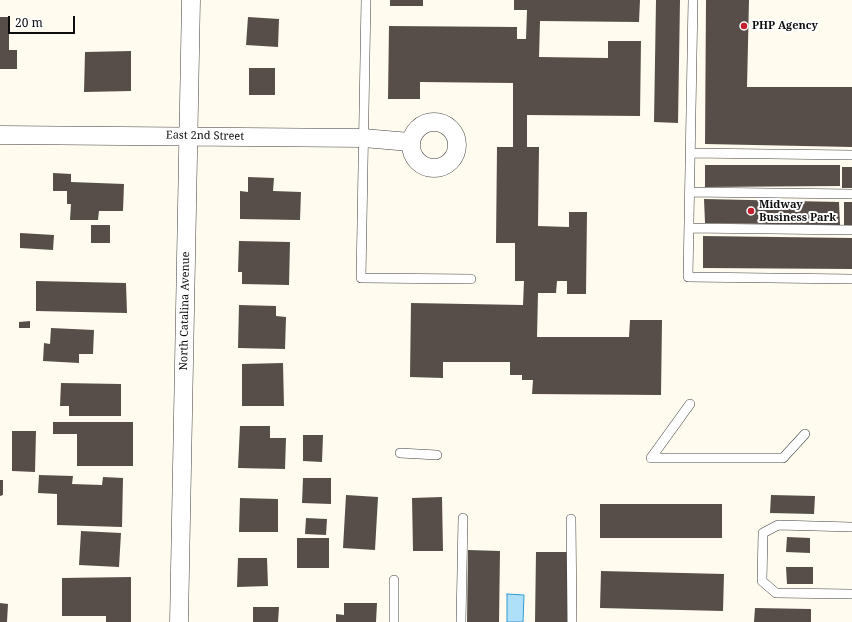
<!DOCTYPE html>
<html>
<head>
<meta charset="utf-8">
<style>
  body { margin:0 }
  #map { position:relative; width:852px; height:622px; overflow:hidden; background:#fffbee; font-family:"Noto Serif",serif }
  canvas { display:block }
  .scale { position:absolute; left:8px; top:16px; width:67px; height:18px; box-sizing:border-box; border:2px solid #0d0d0d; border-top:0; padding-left:5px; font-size:12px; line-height:14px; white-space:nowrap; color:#0d0d0d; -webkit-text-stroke:3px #fff; paint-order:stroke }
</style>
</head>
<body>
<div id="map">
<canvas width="852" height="622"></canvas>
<div class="scale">20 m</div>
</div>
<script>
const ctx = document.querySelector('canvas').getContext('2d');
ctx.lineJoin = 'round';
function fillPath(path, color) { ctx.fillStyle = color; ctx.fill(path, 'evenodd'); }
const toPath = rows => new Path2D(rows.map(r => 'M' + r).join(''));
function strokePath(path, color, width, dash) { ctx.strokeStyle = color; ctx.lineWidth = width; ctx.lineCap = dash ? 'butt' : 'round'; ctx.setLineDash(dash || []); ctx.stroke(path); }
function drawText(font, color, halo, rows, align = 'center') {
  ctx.font = font + ' "Noto Serif",serif'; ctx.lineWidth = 4; ctx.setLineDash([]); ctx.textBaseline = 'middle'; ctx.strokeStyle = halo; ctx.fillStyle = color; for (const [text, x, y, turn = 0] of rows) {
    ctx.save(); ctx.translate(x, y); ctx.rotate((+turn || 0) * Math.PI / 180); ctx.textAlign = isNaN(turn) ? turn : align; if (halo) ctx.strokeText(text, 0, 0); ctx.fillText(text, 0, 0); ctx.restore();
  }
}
const water = toPath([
  [507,594,524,595,523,622,507,622,507,594]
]);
const building = toPath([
  [390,0,423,0,423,6,390,6],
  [514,0,640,0,639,22,540,21,539,57,608,58,608,41,641,41,640,116,527,115,527,147,539,147,538,226,569,227,569,212,587,212,586,294,567,294,567,281,557,281,556,293,538,293,537,337,629,337,630,320,662,320,661,395,532,394,533,380,522,380,522,375,510,375,510,362,443,362,443,378,410,377,411,303,523,305,524,281,515,281,515,243,496,243,497,147,513,147,513,83,420,82,420,99,388,99,389,26,517,27,517,39,526,39,527,10,514,10],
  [656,0,680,0,678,123,654,122],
  [706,0,749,0,747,87,852,87,852,147,705,144],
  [0,17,9,17,9,50,17,50,17,69,0,69],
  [248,17,279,19,278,47,246,45],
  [131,51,131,91,84,92,85,52],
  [249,68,275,68,275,95,249,95],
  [705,165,840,165,840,186,705,187],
  [842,167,852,167,852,188,842,188],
  [53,173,71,174,71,182,124,184,123,211,99,211,98,220,70,220,71,204,67,204,67,191,53,191],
  [248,177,274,178,273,191,301,192,300,220,240,219,240,191,248,192],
  [704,199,839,202,840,225,705,223],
  [844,202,852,202,852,226,844,226],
  [91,225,110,225,110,243,91,243],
  [20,233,54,235,53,250,20,248],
  [703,236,852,238,852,269,703,268],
  [239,241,290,242,289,285,242,284,242,272,238,272],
  [36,281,126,283,127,313,36,311],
  [239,305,276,306,276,316,286,317,285,349,238,348],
  [30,321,30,328,19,328,19,322],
  [51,328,94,330,93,354,79,354,79,363,43,361,44,343,50,344],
  [283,363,284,406,242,406,242,364],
  [61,383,121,384,121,416,69,416,69,406,60,406],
  [53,422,133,422,133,466,77,466,77,434,53,434],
  [240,426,270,426,270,438,286,438,285,469,238,468],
  [12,431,36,431,35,472,12,471],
  [303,435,323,435,322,462,303,461],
  [39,475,73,476,72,484,102,485,103,477,123,478,122,527,57,525,57,494,38,493],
  [303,478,331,478,331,504,302,503],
  [0,480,3,480,3,495,0,496],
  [346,495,378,497,375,550,343,548],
  [771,495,815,496,814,514,770,513],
  [442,497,443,551,413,551,412,498],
  [240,498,278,499,278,532,239,532],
  [600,504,722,504,722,538,600,538],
  [306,518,327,519,326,535,305,534],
  [81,531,121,533,119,567,79,565],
  [787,537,810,538,810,553,786,552],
  [297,538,329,538,329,568,297,568],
  [468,550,500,551,499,622,467,622],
  [536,552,568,552,567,622,535,622],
  [238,558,267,558,268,586,237,587],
  [786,567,813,567,813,584,787,584],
  [601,571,724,574,723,611,600,608],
  [131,577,131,622,106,622,106,616,62,616,62,578],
  [0,603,8,604,7,622,0,622],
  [344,603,377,603,376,622,336,622,336,614,344,615],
  [253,607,279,607,278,622,253,622],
  [755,608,811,609,811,622,754,622]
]);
const lane = toPath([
  [366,0,361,278,471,279],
  [693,0,688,277,852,279],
  [690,153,852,155],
  [690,192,852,194],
  [689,228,852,230],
  [690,404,651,458,783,458,805,434],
  [400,453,437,455],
  [571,519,572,622],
  [852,527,778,525,763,533,762,581,776,593,852,594],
  [394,622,394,580],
  [461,622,463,518]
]);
const street = toPath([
  '411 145a23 23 0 1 1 46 0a23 23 0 1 1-46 0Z',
  [0,135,363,138,410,142],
  [179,622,191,0]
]);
const markers = [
  [744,26,4,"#c51e2c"],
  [751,211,4,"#c51e2c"]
];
const poiNames = [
  ["PHP Agency",752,26],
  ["Midway",759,205],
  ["Business Park",759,218]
];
const streetNames = [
  ["East 2nd Street",205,136,1],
  ["North Catalina Avenue",185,311,-89]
];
fillPath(water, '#afe0f9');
strokePath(water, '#3399d4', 1);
fillPath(building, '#574e49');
strokePath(lane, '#404040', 10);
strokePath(street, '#404040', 19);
strokePath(lane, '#fff', 9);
strokePath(street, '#fff', 18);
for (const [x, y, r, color] of markers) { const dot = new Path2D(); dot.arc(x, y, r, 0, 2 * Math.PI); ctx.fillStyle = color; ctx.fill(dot); strokePath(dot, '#fff', 1.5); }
drawText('bold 11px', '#0d0d0d', '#fff', poiNames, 'left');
drawText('11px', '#0d0d0d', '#fff', streetNames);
</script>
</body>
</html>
